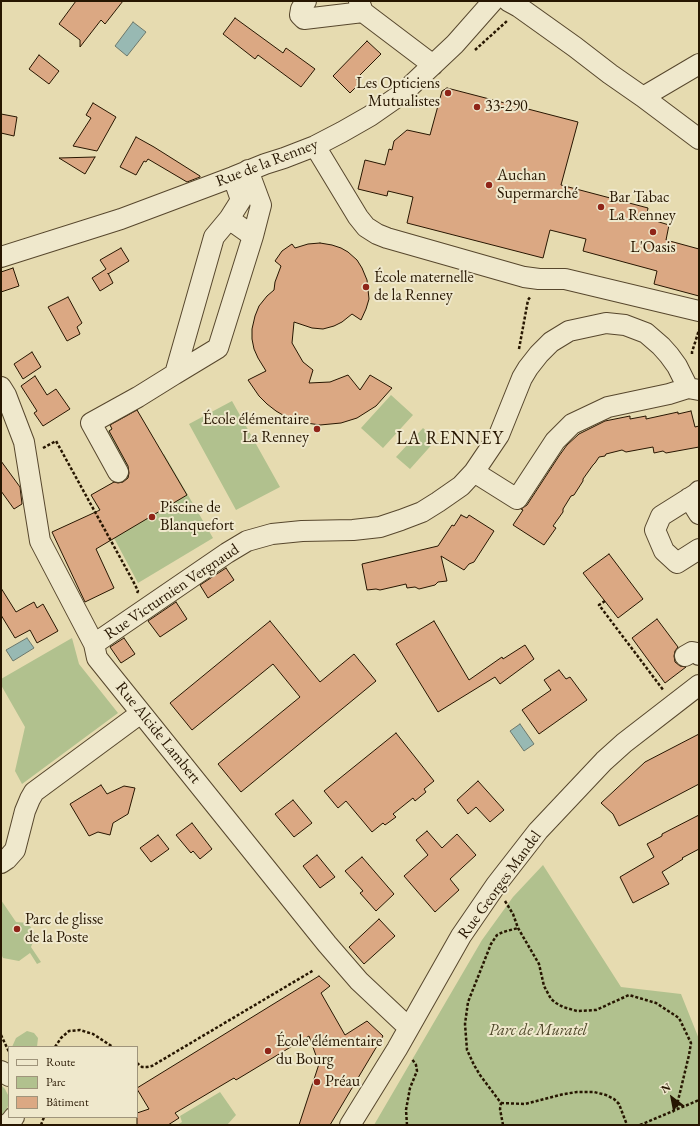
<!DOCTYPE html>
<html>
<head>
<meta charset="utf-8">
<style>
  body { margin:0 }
  #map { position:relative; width:700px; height:1126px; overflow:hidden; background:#e6dbb0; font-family:"EB Garamond",serif }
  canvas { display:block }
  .frame { position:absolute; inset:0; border:2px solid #271601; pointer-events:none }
  .legend { position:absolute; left:8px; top:1046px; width:130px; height:72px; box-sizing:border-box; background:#efe8cc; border:1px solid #9f947b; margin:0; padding:5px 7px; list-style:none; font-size:12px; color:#271601 }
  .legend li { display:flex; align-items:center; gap:8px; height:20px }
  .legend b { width:20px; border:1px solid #9f947b }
  .north { position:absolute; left:652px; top:1078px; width:40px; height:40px; -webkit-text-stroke:3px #efe8cc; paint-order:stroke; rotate:328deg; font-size:11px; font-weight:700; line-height:16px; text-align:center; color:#271601 }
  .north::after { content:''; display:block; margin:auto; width:14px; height:18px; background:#271601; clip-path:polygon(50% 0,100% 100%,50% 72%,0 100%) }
</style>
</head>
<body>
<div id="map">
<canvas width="700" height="1126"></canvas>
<div class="frame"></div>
<ul class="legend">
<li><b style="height:5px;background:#efe8cc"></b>Route</li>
<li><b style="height:11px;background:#b1c18e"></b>Parc</li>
<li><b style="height:11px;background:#dba883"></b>Bâtiment</li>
</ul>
<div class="north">N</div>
</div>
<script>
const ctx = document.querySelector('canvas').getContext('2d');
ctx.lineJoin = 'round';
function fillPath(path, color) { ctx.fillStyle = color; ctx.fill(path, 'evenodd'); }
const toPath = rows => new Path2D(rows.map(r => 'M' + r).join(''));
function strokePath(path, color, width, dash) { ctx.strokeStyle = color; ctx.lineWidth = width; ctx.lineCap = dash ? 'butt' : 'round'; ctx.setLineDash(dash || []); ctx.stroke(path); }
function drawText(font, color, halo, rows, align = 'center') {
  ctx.font = font + ' "EB Garamond",serif'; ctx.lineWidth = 4; ctx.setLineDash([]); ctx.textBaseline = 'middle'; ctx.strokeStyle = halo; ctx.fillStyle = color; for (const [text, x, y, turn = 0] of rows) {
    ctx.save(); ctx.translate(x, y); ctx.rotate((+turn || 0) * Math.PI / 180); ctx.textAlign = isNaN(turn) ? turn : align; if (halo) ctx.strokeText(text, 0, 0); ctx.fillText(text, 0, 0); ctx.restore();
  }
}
const green = toPath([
  [391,395,413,415,383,448,361,428],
  [232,401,280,487,236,510,189,424],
  [136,408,158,447,152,460,164,454,213,538,138,583,91,495,133,471,130,465,124,467,104,433,112,429,110,424],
  [423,428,436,440,410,469,396,457],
  [72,638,79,664,118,713,22,784,15,771,25,727,1,685,1,679],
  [543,865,621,987,681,994,699,1039,699,1125,374,1125,482,940,513,897],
  [1,900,16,922,28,923,36,935,31,947,41,962,37,964,30,953,19,961,3,958,1,954],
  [27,1031,34,1033,38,1038,37,1047,12,1047,16,1038],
  [1,1085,5,1089,8,1095,9,1102,7,1109,1,1117],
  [220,1092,236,1115,227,1125,177,1125,182,1122,180,1116]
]);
const water = toPath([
  [133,22,146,32,127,56,115,46,133,22],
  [27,638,34,648,13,661,6,650,27,638],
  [520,724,534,744,524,751,510,731,520,724]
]);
const building = toPath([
  [76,1,123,1,105,24,101,20,80,47,80,40,59,24,76,1],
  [235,18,283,53,286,48,315,69,301,87,258,55,255,59,223,34,235,18],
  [367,41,381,54,356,79,360,83,350,93,333,76,367,41],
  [39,55,59,71,49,84,29,69,39,55],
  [447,88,578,122,561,185,648,208,646,218,669,225,666,240,699,249,699,296,654,284,657,271,583,251,586,239,550,230,543,258,407,223,413,197,388,191,387,196,358,189,365,160,385,165,389,149,392,150,394,141,407,130,430,135,442,91,447,88],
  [93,103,116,117,97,151,73,146,91,118,86,115,93,103],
  [1,114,17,117,14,136,1,133,1,114],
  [136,137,154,147,200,176,200,177,187,182,148,159,146,162,144,161,136,175,120,167,136,137],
  [95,157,85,174,59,158,95,157],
  [320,243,332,245,341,248,348,252,357,260,362,268,367,280,369,299,366,309,361,320,352,314,342,322,334,326,323,329,312,328,294,322,292,343,303,362,313,370,309,383,330,382,348,375,360,390,370,375,392,388,376,406,357,418,341,423,320,425,300,422,288,418,276,411,267,404,259,396,248,380,266,371,258,358,254,349,252,339,252,329,255,316,259,306,267,296,274,290,275,282,281,266,275,261,282,251,292,244,295,248,308,244,320,243],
  [121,248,129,261,108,274,108,273,113,283,100,291,92,278,106,269,100,260,121,248],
  [13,268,19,286,1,292,1,272,13,268],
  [68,297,82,323,77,327,80,334,67,341,48,307,68,297],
  [32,352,41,367,23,379,14,364,32,352],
  [35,376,47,395,56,389,70,409,43,426,34,413,37,411,21,386,35,376],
  [137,410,187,495,96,549,114,588,85,602,52,532,100,510,91,495,114,482,118,483,123,482,128,478,129,473,128,466,109,431,112,429,110,425,137,410],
  [691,411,695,427,699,426,699,447,666,453,663,451,654,453,653,447,626,452,622,450,606,454,605,456,599,457,595,463,593,465,583,479,583,481,574,495,571,496,563,509,563,512,553,526,556,528,544,545,513,525,523,510,521,509,527,505,559,456,567,445,579,434,605,421,630,416,630,419,646,416,646,419,678,412,678,414,691,411],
  [1,461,20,487,22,504,14,509,1,491,1,461],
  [461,515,467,518,469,515,494,531,474,562,469,564,464,570,441,556,447,581,438,582,435,585,419,589,415,587,407,588,406,584,380,590,376,589,367,590,362,564,438,546,452,525,454,526,461,515],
  [609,554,643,599,618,618,583,573,609,554],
  [226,568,234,580,208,598,200,585,226,568],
  [1,588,16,612,34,602,37,608,43,604,58,631,37,643,30,630,15,638,1,615,1,588],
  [176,602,187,619,160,637,148,621,176,602],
  [657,619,678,647,675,651,674,656,675,662,680,666,686,667,665,683,632,638,657,619],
  [270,621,320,682,354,654,376,681,241,792,218,764,300,697,273,664,192,730,170,703,270,621],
  [434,621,469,680,502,657,503,659,525,645,534,659,500,684,495,677,438,712,396,644,434,621],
  [124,638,135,654,121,663,110,647,124,638],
  [559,670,566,679,570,677,587,700,539,734,522,710,551,690,544,680,559,670],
  [396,733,434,781,424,789,426,792,415,801,413,798,393,814,396,817,385,825,383,823,372,832,346,801,338,808,324,791,396,733],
  [699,734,699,784,619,826,613,814,601,803,645,762,699,734],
  [478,781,504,810,490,822,476,807,468,814,457,800,478,781],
  [101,785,107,794,124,786,135,788,128,814,113,823,110,835,98,832,89,836,70,804,101,785],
  [293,800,312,823,294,837,275,814,293,800],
  [699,815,699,849,682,858,683,859,662,872,669,884,633,903,620,877,654,857,647,844,662,836,662,834,699,815],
  [192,823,212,849,200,859,193,851,191,853,176,835,192,823],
  [427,831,442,848,457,834,476,855,450,879,459,890,435,912,404,876,428,855,416,840,427,831],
  [158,835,169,849,151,862,140,848,158,835],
  [317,855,335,877,320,888,303,866,317,855],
  [362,857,394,894,376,911,360,893,363,891,345,871,362,857],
  [379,919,395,936,364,964,349,947,379,919],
  [319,976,330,986,321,993,345,1035,367,1021,383,1036,330,1125,299,1125,319,1064,309,1036,236,1080,234,1078,175,1113,179,1118,168,1125,137,1125,137,1113,149,1109,137,1089,137,1088,319,976]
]);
const path = toPath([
  [475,50,507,21],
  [519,349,528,300,531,296],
  [692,354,692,352,699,330],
  [43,448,56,441,133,581,138,591,137,593],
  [605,601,599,605,664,691],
  [505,901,513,914,518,928,539,964,544,986,551,999,556,1003,563,1007,577,1011,596,1010,629,995,656,1003,679,1018,691,1043,689,1055,676,1109],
  [1,1035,9,1052],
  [55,1047,61,1038,69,1031,80,1030,93,1034,113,1047],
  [137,1063,142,1067,147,1067,152,1066,314,970],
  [501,1103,525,1104,564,1094,577,1092,594,1092,606,1095,614,1099,619,1104,627,1125],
  [41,1125,44,1117],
  [407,1125,406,1110,410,1088,417,1071,416,1065,412,1059],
  [503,1125,500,1109,501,1103,480,1075,474,1065,467,1050,465,1024,468,1002,491,944,497,935,503,932,518,928],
  [640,1125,699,1100]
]);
const minor = toPath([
  [306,1,301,9,300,15,304,19,363,12],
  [359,1,363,12,433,65],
  [508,1,519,7,575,47,610,74,643,97,699,139],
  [643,97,699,64],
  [315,146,358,217,366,227,377,234,387,238,524,277,539,279,565,279,699,311],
  [248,170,261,205,253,236],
  [1,257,121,219,233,177,265,164,284,158,315,146,342,132,370,116,403,93,455,44,493,1],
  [175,374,218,348,253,236,229,219],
  [1,387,6,395,24,442,40,541,94,644,97,658,327,944,359,981,409,1028],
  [118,472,91,423,138,397,175,374,214,237,229,219,241,200,233,177],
  [474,472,517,499,555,441,572,424,608,407,669,394,688,388],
  [699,491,696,494,661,516,655,530,664,551,677,563,699,549],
  [689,498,699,514],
  [94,644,227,553,247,541,272,534,302,531,353,530,380,527,401,520,422,512,438,502,461,486,474,472,499,435,522,378,528,368,539,354,551,342,569,331,606,323,625,325,646,333,661,346,669,355,677,366,688,388,699,390],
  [685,656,692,652,697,653,699,655],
  [1,863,7,859,15,850,25,811,30,799,34,792,141,713],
  [1,1071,9,1076],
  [6,1125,11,1121,14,1117],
  [350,1125,397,1049,461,936,496,885,538,831,604,761,624,743,699,685]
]);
const markers = [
  [448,93,4,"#8f2418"],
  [477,107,4,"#8f2418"],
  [489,185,4,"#8f2418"],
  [601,207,4,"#8f2418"],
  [653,232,4,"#8f2418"],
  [366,287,4,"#8f2418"],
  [317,429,4,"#8f2418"],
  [152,517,4,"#8f2418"],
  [17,929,4,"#8f2418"],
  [268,1051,4,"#8f2418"],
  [317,1082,4,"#8f2418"]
];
const poiNames = [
  ["Les Opticiens",440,84,"right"],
  ["Mutualistes",440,102,"right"],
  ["33-290",485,107],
  ["Auchan",497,176],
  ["Supermarché",497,194],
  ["Bar Tabac",609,198],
  ["La Renney",609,216],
  ["L'Oasis",653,248,"center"],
  ["École maternelle",374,278],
  ["de la Renney",374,296],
  ["École élémentaire",309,420,"right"],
  ["La Renney",309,438,"right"],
  ["Piscine de",160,508],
  ["Blanquefort",160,526],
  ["Parc de glisse",25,920],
  ["de la Poste",25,938],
  ["École élémentaire",276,1042],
  ["du Bourg",276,1060],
  ["Préau",325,1082]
];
const streetNames = [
  ["Rue de la Renney",267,163,-21],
  ["Rue Victurnien Vergnaud",172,592,-34],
  ["Rue Alcide Lambert",158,733,51],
  ["Rue Georges Mandel",500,885,-54]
];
const parkNames = [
  ["Parc de Muratel",538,1031]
];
const quarterNames = [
  ["LA RENNEY",450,439]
];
fillPath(green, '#b1c18e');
fillPath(water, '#98b9b3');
strokePath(water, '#6b786c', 1);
fillPath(building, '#dba883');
strokePath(building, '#271601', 1);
strokePath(minor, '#57472d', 22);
strokePath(path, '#271601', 2.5, [3, 2]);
strokePath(minor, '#efe8cc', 20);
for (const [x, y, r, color] of markers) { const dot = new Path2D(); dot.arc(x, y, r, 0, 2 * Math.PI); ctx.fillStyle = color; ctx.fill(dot); strokePath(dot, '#efe8cc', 1.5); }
drawText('16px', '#271601', '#efe8cc', poiNames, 'left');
drawText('16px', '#271601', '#efe8cc', streetNames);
drawText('italic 16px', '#50492b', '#efe8cc', parkNames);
ctx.letterSpacing = '1px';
drawText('18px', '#271601', '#efe8cc', quarterNames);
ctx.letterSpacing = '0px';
</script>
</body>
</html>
